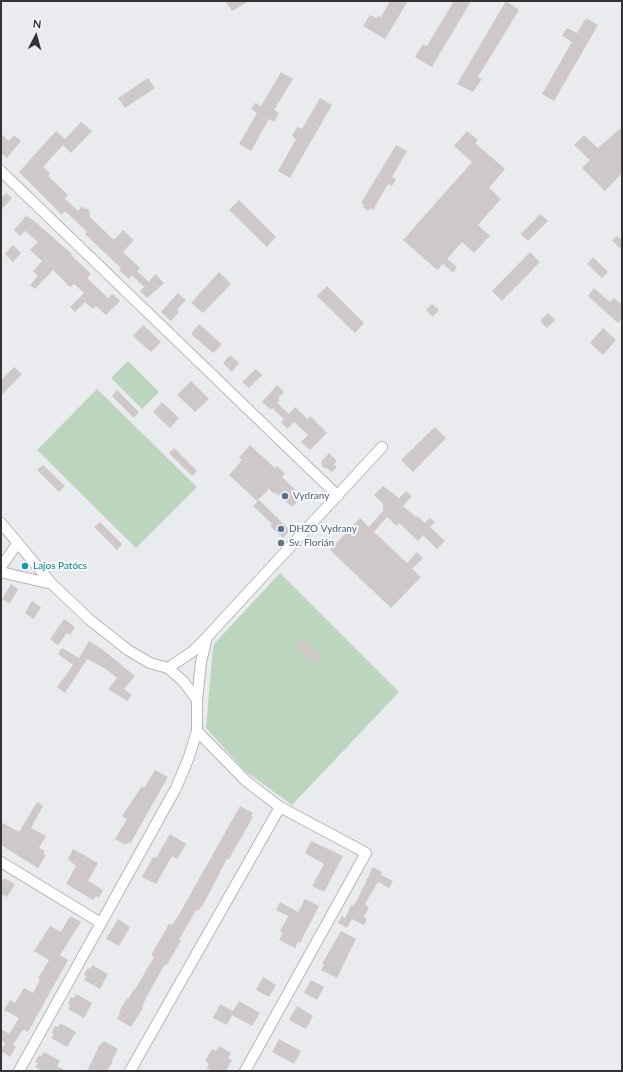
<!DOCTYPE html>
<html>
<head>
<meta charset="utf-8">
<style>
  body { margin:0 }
  #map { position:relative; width:623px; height:1072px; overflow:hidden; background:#e9ebee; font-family:Lato,sans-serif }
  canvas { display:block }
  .frame { position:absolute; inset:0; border:2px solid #333335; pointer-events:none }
  .north { position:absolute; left:16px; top:16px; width:40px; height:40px; -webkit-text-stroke:3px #f6f8fb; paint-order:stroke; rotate:6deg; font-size:11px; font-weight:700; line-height:16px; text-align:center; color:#333335 }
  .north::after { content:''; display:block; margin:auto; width:14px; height:18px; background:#333335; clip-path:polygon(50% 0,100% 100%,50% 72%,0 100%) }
</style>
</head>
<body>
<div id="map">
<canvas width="623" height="1072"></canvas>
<div class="frame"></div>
<div class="north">N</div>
</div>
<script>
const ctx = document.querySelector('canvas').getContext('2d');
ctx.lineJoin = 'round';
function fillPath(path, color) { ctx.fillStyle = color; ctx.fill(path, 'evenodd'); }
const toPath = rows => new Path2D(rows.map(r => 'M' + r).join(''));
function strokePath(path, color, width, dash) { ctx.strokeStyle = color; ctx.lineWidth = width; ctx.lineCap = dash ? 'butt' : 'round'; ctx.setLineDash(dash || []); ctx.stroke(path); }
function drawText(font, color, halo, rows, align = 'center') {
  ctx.font = font + ' Lato,sans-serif'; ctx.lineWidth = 4; ctx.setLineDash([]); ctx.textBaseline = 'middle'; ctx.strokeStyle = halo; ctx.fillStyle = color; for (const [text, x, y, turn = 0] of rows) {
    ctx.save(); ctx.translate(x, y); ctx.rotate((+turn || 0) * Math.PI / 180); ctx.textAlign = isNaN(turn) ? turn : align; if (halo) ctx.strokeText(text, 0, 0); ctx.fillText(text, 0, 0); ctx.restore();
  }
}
const green = toPath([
  [128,361,159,392,142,409,111,378],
  [97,389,197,487,136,548,37,450],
  [280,573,399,692,292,805,244,770,206,728,213,648,215,643]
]);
const building = toPath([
  [225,1,249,1,232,11],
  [390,1,408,1,385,39,363,26,370,15,377,18,378,16,381,17],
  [454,1,471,1,432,67,415,57,423,44,427,46],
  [506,1,519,10,478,77,482,79,473,92,457,84],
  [586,18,598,25,554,101,542,94,572,42,562,36,567,28,577,33],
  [281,72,293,79,274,110,279,113,274,122,269,119,251,151,239,144,257,113,251,109,255,103,261,106],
  [148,78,155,88,125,108,118,98],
  [320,98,332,105,290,178,278,171,296,139,292,136,297,127,302,129],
  [81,122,92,131,71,153,63,145,43,167,50,173,48,176,68,195,65,199,78,211,82,206,85,209,89,209,90,217,114,240,123,230,134,240,123,252,140,268,137,271,149,282,155,274,164,283,147,298,140,291,144,287,132,275,129,279,119,270,121,268,85,234,87,232,65,211,62,215,19,172,56,131,65,139],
  [622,127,622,173,605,191,582,168,590,160,574,145,584,135,598,148],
  [467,131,478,140,475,143,505,169,489,188,501,199,478,225,490,236,474,253,462,242,447,259,457,267,453,273,443,264,437,270,403,240,472,162,454,146],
  [1,134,9,141,14,135,21,141,7,158,1,153],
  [396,145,407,151,392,177,396,179,392,186,388,184,373,210,370,208,368,211,363,207,364,204,361,203],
  [6,193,12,198,1,210,1,198],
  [239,200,276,237,267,247,229,210],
  [540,214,548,221,528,241,521,234],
  [26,216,33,220,72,254,71,255,91,274,87,278,108,298,113,294,120,301,106,315,96,306,93,309,85,302,75,312,70,307,84,293,74,284,70,287,53,270,35,289,30,285,38,276,33,271,42,261,30,250,38,242,25,231,20,236,14,230],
  [617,236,622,240,622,250,612,241],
  [13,245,21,253,13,262,5,254],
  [530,252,540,262,502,301,492,291],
  [593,257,608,272,602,278,587,264],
  [219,272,231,284,203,313,191,303],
  [327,286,364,323,355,333,317,296],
  [594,288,610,302,614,298,622,305,622,319,618,323,588,296],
  [178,293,186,300,177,310,179,312,171,321,161,312],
  [432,304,439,310,433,317,426,310],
  [548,313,555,320,547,328,540,321],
  [199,324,222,344,213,353,191,334],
  [143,325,161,342,151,352,133,336],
  [603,328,616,340,603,355,590,343],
  [230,355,239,363,232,372,223,363],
  [14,367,22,374,1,396,1,380],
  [256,369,262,375,249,388,242,382],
  [191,381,209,399,195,412,177,395],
  [277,385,284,392,278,398,280,400,277,403,289,414,295,407,308,419,310,416,327,433,310,450,301,442,308,435,294,422,287,429,281,422,284,419,272,408,271,410,262,402],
  [117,390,139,412,134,418,112,396],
  [162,402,179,418,170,428,153,412],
  [435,427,446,438,413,472,401,460],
  [250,445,275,468,277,466,285,473,282,477,302,496,292,507,278,494,273,493,269,489,257,501,229,475,242,460,239,458],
  [174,448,197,471,192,476,169,453],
  [329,453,337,461,334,465,337,467,332,472,327,468,323,468,321,462],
  [43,465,65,486,59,492,37,470],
  [383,486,399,498,406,491,412,496,403,506,416,517,417,516,425,523,430,518,435,522,430,527,445,541,437,549,423,535,418,541,399,523,397,526,387,517,374,532,407,563,417,552,423,558,412,569,421,577,391,608,330,550,360,518,369,527,383,511,383,504,374,495],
  [259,500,290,530,283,538,270,526,272,524,253,506],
  [100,522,122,544,117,550,94,527],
  [11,584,18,589,10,604,2,599],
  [32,601,41,607,34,619,25,613],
  [64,619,75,627,70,635,67,633,58,645,50,639],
  [301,638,323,657,316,665,294,647],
  [89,641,102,649,135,676,124,689,132,695,127,701,108,689,117,678,106,669,87,659,65,693,57,687,73,665,58,654,62,648,79,658],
  [155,770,168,777,130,844,128,842,126,845,115,839,127,819,122,816,142,786,144,788],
  [37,802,43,806,31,828,46,836,39,848,45,851,43,854,46,855,38,868,1,845,1,822,19,832],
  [240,806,253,813,251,816,253,817,229,859,227,859,202,907,201,906,198,911,196,910,179,940,181,941,167,965,165,964,146,998,142,1007,143,1008,131,1027,117,1019,120,1013,119,1012,127,998,128,999,133,990,134,991,154,957,151,955,169,924,172,925,181,911],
  [170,834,186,844,177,859,172,856,156,884,142,877,153,857,156,858],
  [311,841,343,856,324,892,312,886,324,864,305,853],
  [73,849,98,863,88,881,103,890,99,898,96,896,93,900,66,884,76,866,68,859],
  [373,867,382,872,381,875,393,881,389,888,378,882,365,904,369,907,364,917,367,919,364,925,352,919,347,928,338,923,342,916,345,918,351,905,353,906,357,900],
  [4,878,15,884,7,897,1,894,1,882],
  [305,899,319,906,300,943,298,942,295,948,279,940,283,933,280,931,288,916,276,910,280,902,298,912],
  [70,916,81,922,60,955,68,960,28,1032,24,1030,22,1031,13,1045,16,1047,10,1057,1,1051,5,1043,1,1040,1,1029,9,1034,19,1018,4,1010,10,1000,15,1003,24,988,33,993,40,980,38,978,49,960,34,951,50,926,61,932],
  [118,919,130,927,119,946,106,939],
  [341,931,356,939,337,978,321,970,324,965,322,964],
  [92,965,108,974,100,989,84,980,86,976,84,975,88,968,90,969],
  [263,977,276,985,269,997,256,990],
  [311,980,324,987,317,1000,304,993],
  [76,994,92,1003,84,1018,68,1009,70,1005,68,1004,71,997,74,998],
  [239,1001,260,1013,252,1026,232,1015,227,1025,213,1018,220,1004,233,1011],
  [297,1006,313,1016,306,1029,289,1020],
  [60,1023,76,1032,67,1047,51,1038,54,1034,52,1033,55,1026,58,1027],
  [279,1039,301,1051,294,1064,272,1052],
  [104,1041,118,1049,112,1060,113,1061,107,1071,87,1071,99,1046],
  [219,1046,231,1053,228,1058,232,1060,226,1071,212,1071,207,1068,209,1064,205,1061,212,1049,216,1051],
  [44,1052,60,1061,57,1066,66,1071,42,1071,35,1067,38,1063,35,1062,39,1055,41,1056]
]);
const minor = toPath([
  [1,171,338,496],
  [1,523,52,584,90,620,128,650,150,663,168,668,183,681,197,700],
  [1,567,17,544],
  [1,572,52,584],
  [168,668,192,652,207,637],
  [197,731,246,781,280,807,366,853,245,1071],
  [1,862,101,923],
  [19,1071,176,788,189,757,197,731,197,700,201,662,207,637,382,447],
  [130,1071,280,807]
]);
const markers = [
  [285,496,4,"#5c6f8a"],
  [281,529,4,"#5c6f8a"],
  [281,543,4,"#6b7280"],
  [25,566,4,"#0f9aa8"]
];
const serviceNames = [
  ["Vydrany",293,496],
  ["DHZO Vydrany",289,529]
];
const worshipNames = [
  ["Sv. Florián",289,543]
];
const cultureNames = [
  ["Lajos Patócs",33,566]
];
fillPath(green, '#bcd5be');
fillPath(building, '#cec9c8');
strokePath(minor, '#b4b6b9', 12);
strokePath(minor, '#fff', 10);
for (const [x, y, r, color] of markers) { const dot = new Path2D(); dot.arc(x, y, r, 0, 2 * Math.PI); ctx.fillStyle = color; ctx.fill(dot); strokePath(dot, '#f6f8fb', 1.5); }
drawText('10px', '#4e5e75', '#f6f8fb', serviceNames, 'left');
drawText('10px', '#5b616d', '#f6f8fb', worshipNames, 'left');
drawText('10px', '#0d838f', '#f6f8fb', cultureNames, 'left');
</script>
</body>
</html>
